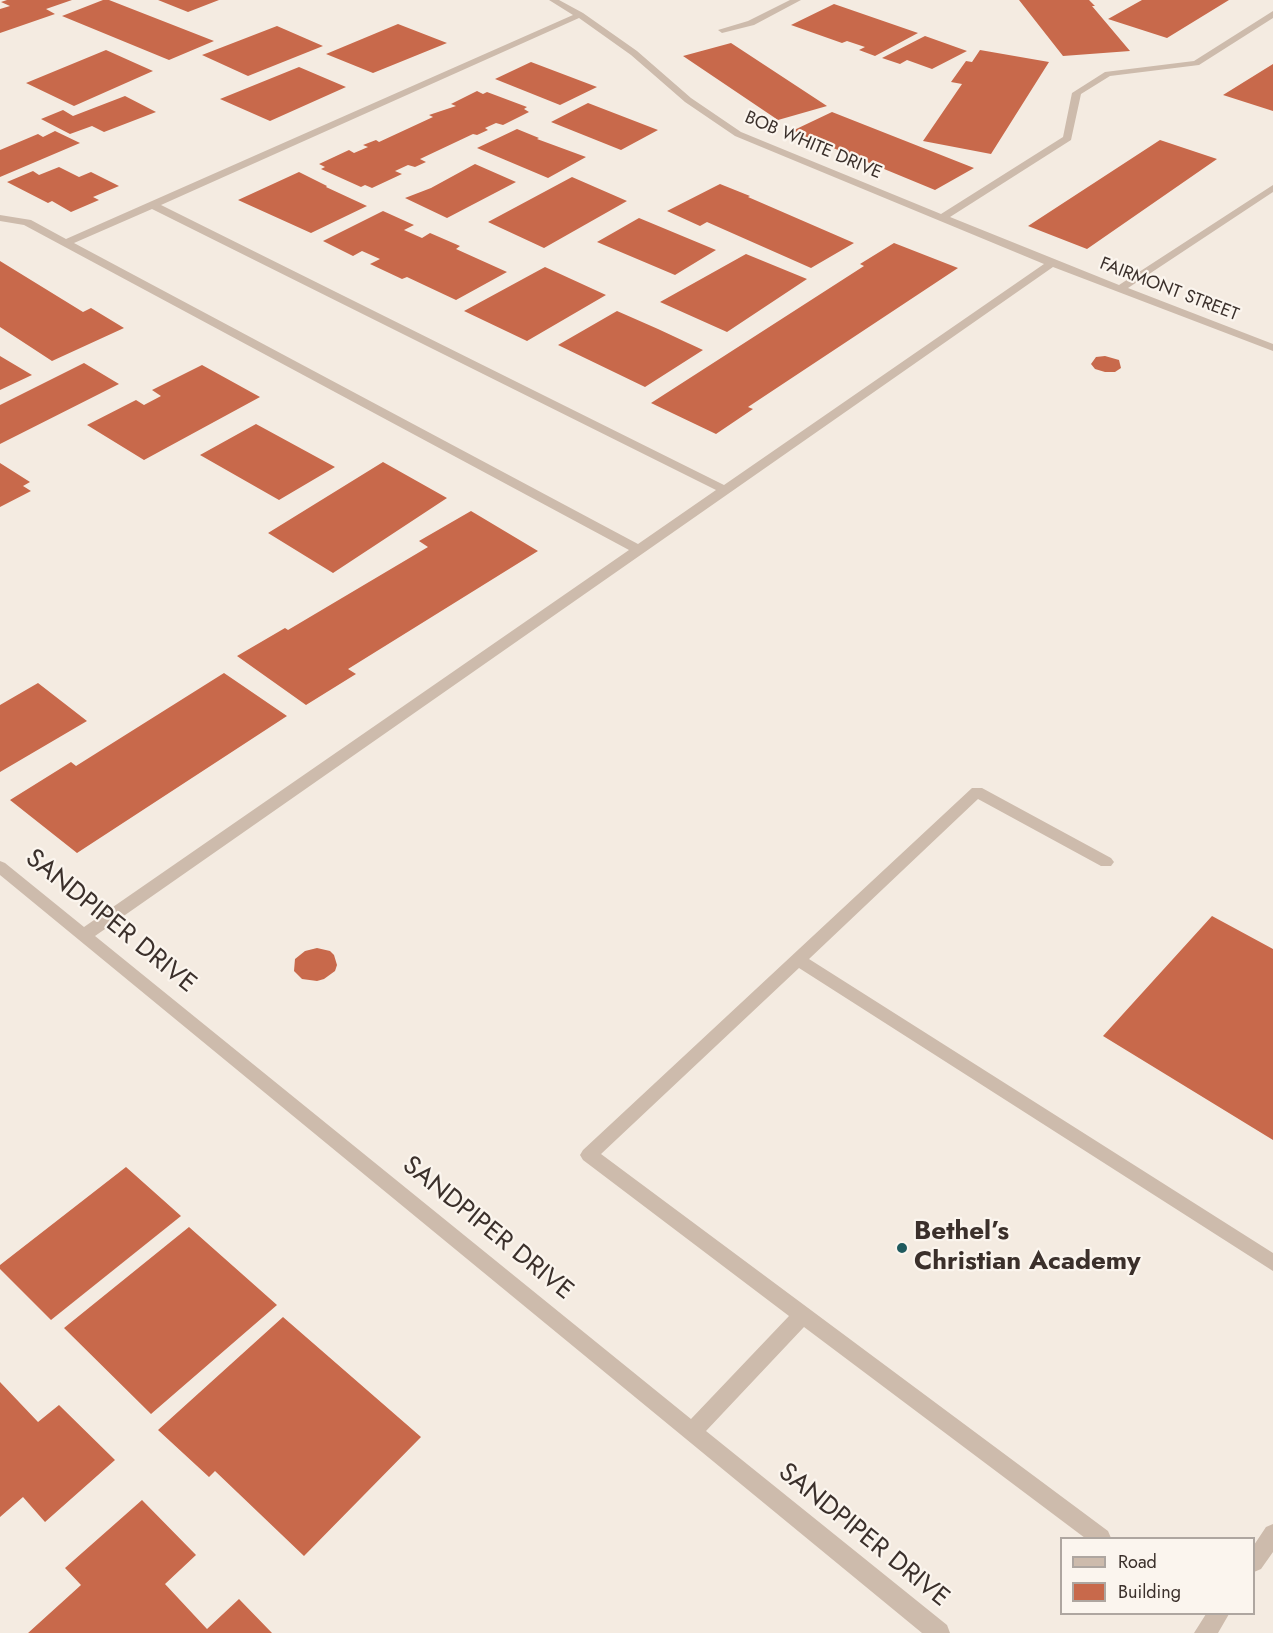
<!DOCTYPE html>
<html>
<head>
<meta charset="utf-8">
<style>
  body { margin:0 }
  #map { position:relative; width:1273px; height:1633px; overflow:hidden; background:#f4ebe1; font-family:Jost,sans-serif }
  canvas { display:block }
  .legend { position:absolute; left:1060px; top:1537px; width:195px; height:78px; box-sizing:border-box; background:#fbf5ee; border:2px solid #aea6a0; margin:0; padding:8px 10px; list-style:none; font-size:18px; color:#3b302b }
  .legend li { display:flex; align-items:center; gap:12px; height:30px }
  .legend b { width:30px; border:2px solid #aea6a0 }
</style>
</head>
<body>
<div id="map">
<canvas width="1273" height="1633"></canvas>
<ul class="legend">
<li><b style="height:8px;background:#cdbbac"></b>Road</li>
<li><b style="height:16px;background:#c8694b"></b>Building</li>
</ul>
</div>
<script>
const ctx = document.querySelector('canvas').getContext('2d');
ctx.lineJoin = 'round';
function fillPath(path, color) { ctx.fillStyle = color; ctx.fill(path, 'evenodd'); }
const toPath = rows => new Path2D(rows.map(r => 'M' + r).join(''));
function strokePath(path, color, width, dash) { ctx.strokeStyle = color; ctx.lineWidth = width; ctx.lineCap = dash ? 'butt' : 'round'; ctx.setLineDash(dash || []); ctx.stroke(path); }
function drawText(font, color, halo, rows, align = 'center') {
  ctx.font = font + ' Jost,sans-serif'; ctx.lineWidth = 4.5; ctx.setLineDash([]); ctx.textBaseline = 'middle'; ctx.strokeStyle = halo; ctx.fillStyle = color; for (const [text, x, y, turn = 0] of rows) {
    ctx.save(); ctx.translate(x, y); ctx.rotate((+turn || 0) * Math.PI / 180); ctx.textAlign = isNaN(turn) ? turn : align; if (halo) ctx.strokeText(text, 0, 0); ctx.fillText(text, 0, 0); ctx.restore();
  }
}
const building = toPath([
  [7,0,72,0,46,9,55,14,0,33,0,9,10,6,1,2],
  [103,0,109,0,214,41,169,60,62,16],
  [158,0,219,0,188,12],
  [1019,0,1089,0,1095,6,1092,6,1130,51,1063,56],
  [1142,0,1229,0,1167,38,1108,19],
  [834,4,918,33,875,56,859,50,865,47,847,41,842,43,791,25],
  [398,24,447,43,373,73,326,54],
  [277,26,323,46,248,76,202,55],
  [925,36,967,51,932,69,907,60,900,64,882,58],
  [731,43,827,106,778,120,683,56],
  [106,50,153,71,74,106,26,83],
  [980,50,1049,62,991,154,923,141,962,84,951,82,966,61,972,62],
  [531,62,597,87,560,105,495,79],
  [1273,64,1273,111,1223,95],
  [299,67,346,87,270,121,220,99],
  [477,91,483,94,487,92,527,107,524,109,529,112,503,125,496,123,485,128,488,130,477,135,473,134,420,159,426,162,415,167,408,165,395,171,402,174,372,188,365,185,361,187,321,169,325,167,319,164,349,150,354,153,368,147,363,145,376,140,379,142,433,117,429,115,456,106,451,104],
  [125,96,156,112,104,132,92,126,70,134,41,119,63,110,73,116],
  [588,103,658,130,621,150,551,122],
  [832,112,974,168,935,190,792,131],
  [517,129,539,138,537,139,586,157,548,178,477,148],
  [55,131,80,143,0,177,0,150,38,134,43,137],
  [1160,140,1217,159,1087,249,1028,226],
  [475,164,516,182,447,218,405,198,431,188],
  [59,167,79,177,91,172,119,186,93,197,99,200,71,212,52,201,48,203,7,182,33,171,39,175],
  [299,172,327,186,326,187,367,206,311,233,238,200],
  [572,177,627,201,544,248,488,222],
  [720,184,750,196,748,197,854,243,811,268,707,222,700,226,667,211],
  [383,211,414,225,404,230,422,238,430,233,460,246,456,249,507,272,456,300,407,277,402,279,370,264,380,259,362,251,353,256,323,241],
  [639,218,716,250,675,275,597,242],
  [894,243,958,268,748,407,753,409,716,434,651,403,864,266,860,264],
  [746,254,807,279,727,332,660,302],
  [0,261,83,312,91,308,124,328,52,361,0,327],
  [545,267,606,295,527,341,464,311],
  [617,311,658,329,703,350,645,387,558,345],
  [0,356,32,375,0,390],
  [1105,356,1119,360,1121,368,1115,372,1105,372,1095,369,1091,364,1096,357],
  [84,363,119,384,0,444,0,405],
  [202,365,260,397,144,460,87,425,136,400,144,405,161,396,152,390],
  [256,424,335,467,279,500,200,455],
  [383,462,447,498,333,573,268,533],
  [0,463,30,482,23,486,31,491,0,507],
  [471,511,538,551,348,669,356,674,306,705,237,656,285,628,288,630,428,547,419,541],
  [224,673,287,716,77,853,10,800,71,762,76,766],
  [38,683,87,721,0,772,0,705],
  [1212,916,1273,949,1273,1140,1103,1036],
  [317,948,330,951,334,955,337,965,335,971,324,979,317,981,302,979,294,971,295,959,305,951],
  [126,1167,181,1216,51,1320,0,1269,0,1265],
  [189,1227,277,1305,151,1414,64,1328],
  [283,1317,421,1437,304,1556,215,1471,209,1477,158,1430],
  [0,1382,38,1422,59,1405,115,1460,45,1522,23,1497,0,1517],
  [142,1500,196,1555,165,1584,207,1629,239,1599,272,1633,28,1633,81,1585,65,1568]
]);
const minor = toPath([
  [549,0,559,0,583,13,637,51,691,98,741,132,941,214,1063,137,1072,93,1105,72,1194,61,1273,11,1273,18,1199,65,1110,76,1081,94,1071,140,950,217,1119,285,1273,185,1273,192,1128,288,1273,344,1273,351,1053,267,95,936,691,1419,789,1316,583,1160,580,1155,583,1150,972,788,982,788,1111,858,1114,862,1111,866,1101,866,978,799,809,959,1273,1253,1273,1271,799,968,601,1154,1108,1531,1111,1538,1085,1538,804,1327,706,1431,947,1625,950,1633,922,1633,0,875,0,861,5,863,84,927,629,550,24,225,0,221,0,215,31,220,66,239,573,15,549,0],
  [579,18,631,55,685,102,735,136,1044,264,724,485,161,205,579,18],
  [152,209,716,490,638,544,74,243,152,209],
  [790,0,801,0,754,25,722,33,718,30,748,21,790,0],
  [1273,1524,1273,1552,1261,1569,1254,1572,1254,1545,1266,1527,1273,1524],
  [1206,1614,1229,1614,1218,1633,1194,1633,1206,1614]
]);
const markers = [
  [902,1248,6,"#1f5a5e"]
];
const farStreetnames = [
  ["BOB WHITE DRIVE",813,146,23],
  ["FAIRMONT STREET",1169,290,21]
];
const nearStreetnames = [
  ["SANDPIPER DRIVE",110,922,39],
  ["SANDPIPER DRIVE",487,1229,39],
  ["SANDPIPER DRIVE",863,1536,39]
];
const nearPoinames = [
  ["Bethel’s",914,1233],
  ["Christian Academy",914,1263]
];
fillPath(building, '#c8694b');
fillPath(minor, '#cdbbac');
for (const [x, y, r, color] of markers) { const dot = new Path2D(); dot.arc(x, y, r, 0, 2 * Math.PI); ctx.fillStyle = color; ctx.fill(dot); strokePath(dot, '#fbf5ee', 2); }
drawText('18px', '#3b302b', '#fbf5ee', farStreetnames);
drawText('26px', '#3b302b', '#fbf5ee', nearStreetnames);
drawText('bold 26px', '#3b302b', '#fbf5ee', nearPoinames, 'left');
</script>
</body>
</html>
